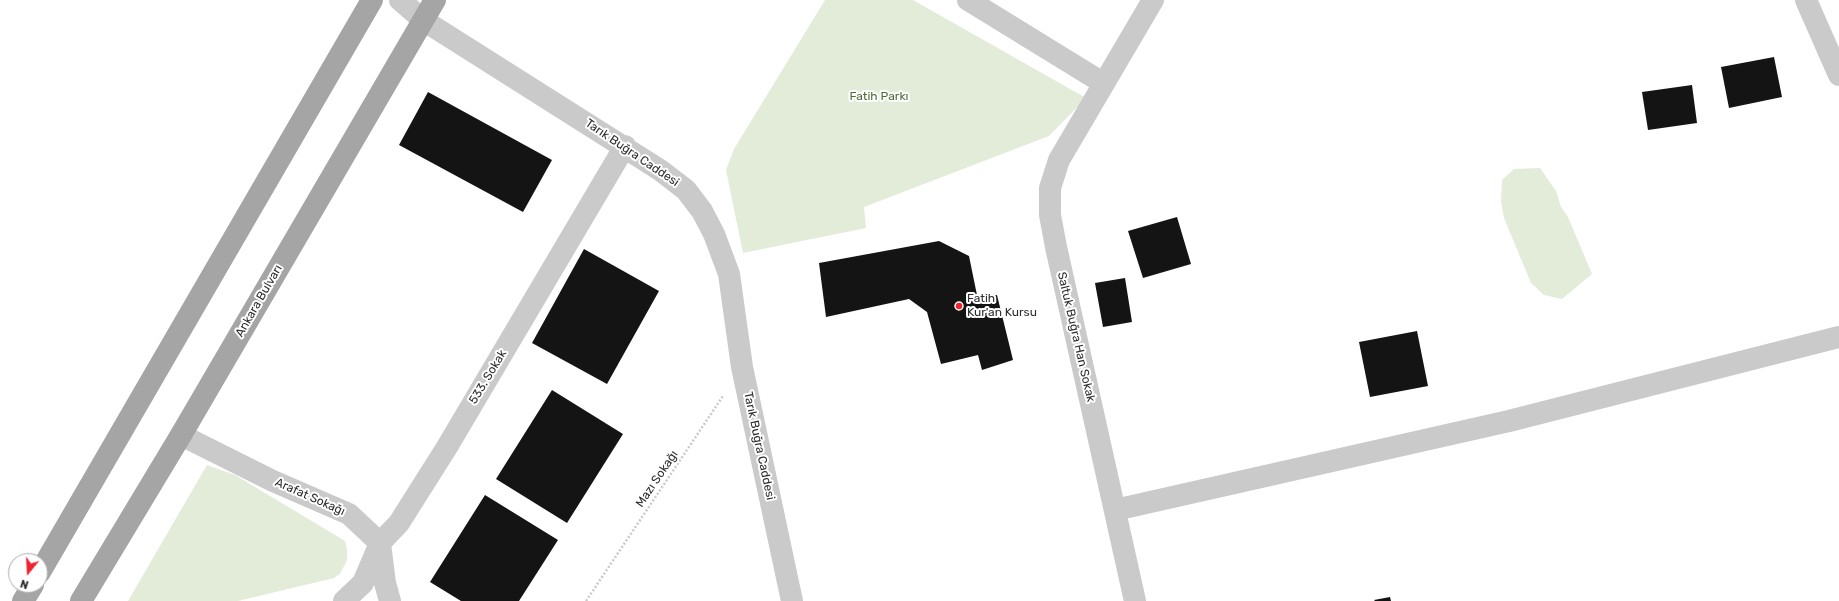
<!DOCTYPE html>
<html>
<head>
<meta charset="utf-8">
<style>
  body { margin:0 }
  #map { position:relative; width:1839px; height:601px; overflow:hidden; background:#fff; font-family:Rubik,sans-serif }
  canvas { display:block }
  .north { position:absolute; left:8px; top:553px; width:40px; height:40px; box-sizing:border-box; background:#fff; border:1px solid #ababab; border-radius:50%; rotate:198deg; font-size:11px; font-weight:700; line-height:16px; text-align:center; color:#2d2d2d }
  .north::after { content:''; display:block; margin:auto; width:14px; height:18px; background:#f02431; clip-path:polygon(50% 0,100% 100%,50% 72%,0 100%) }
</style>
</head>
<body>
<div id="map">
<canvas width="1839" height="601"></canvas>
<div class="north">N</div>
</div>
<script>
const ctx = document.querySelector('canvas').getContext('2d');
ctx.lineJoin = 'round';
function fillPath(path, color) { ctx.fillStyle = color; ctx.fill(path, 'evenodd'); }
const toPath = rows => new Path2D(rows.map(r => 'M' + r).join(''));
function strokePath(path, color, width, dash) { ctx.strokeStyle = color; ctx.lineWidth = width; ctx.lineCap = dash ? 'butt' : 'round'; ctx.setLineDash(dash || []); ctx.stroke(path); }
function drawText(font, color, halo, rows, align = 'center') {
  ctx.font = font + ' Rubik,sans-serif'; ctx.lineWidth = 4; ctx.setLineDash([]); ctx.textBaseline = 'middle'; ctx.strokeStyle = halo; ctx.fillStyle = color; for (const [text, x, y, turn = 0] of rows) {
    ctx.save(); ctx.translate(x, y); ctx.rotate((+turn || 0) * Math.PI / 180); ctx.textAlign = isNaN(turn) ? turn : align; if (halo) ctx.strokeText(text, 0, 0); ctx.fillText(text, 0, 0); ctx.restore();
  }
}
const green = toPath([
  [825,0,913,0,1086,98,1049,136,864,207,866,228,743,253,726,170,734,149],
  [1540,168,1556,191,1561,207,1568,217,1592,274,1562,299,1544,295,1531,283,1504,218,1501,201,1502,180,1514,169],
  [207,465,235,475,345,541,347,550,347,560,340,574,334,578,238,601,128,601]
]);
const building = toPath([
  [1774,57,1782,97,1729,108,1721,67],
  [1692,85,1697,123,1648,130,1642,92],
  [428,92,552,160,523,212,399,145],
  [1177,217,1191,264,1143,278,1128,231],
  [939,241,969,256,978,300,997,295,1013,360,982,370,978,355,941,364,927,312,909,299,826,317,819,263],
  [584,249,659,291,607,384,532,343],
  [1125,278,1132,322,1103,327,1095,283],
  [1417,331,1428,386,1370,397,1359,342],
  [552,390,623,434,567,523,496,479],
  [485,495,558,540,519,601,461,601,430,582],
  [1390,597,1391,601,1375,601,1374,600]
]);
const path = toPath([
  [586,601,723,396]
]);
const minor = toPath([
  [400,0,423,20,660,170,686,190,702,211,714,234,729,274,742,367,792,601],
  [968,0,1103,83],
  [1806,0,1839,75],
  [181,435,273,481,349,514,380,543,385,583,390,601],
  [1115,510,1509,421,1839,337],
  [344,601,363,583,380,543,399,523,447,447,625,146],
  [1135,601,1056,247,1050,215,1050,188,1059,160,1153,0]
]);
const major = toPath([
  [40,572,372,0],
  [23,601,33,585],
  [81,601,181,435,435,0]
]);
const markers = [
  [959,306,4,"#f02431"]
];
const parkNames = [
  ["Fatih Parkı",879,97]
];
const streetNames = [
  ["Tarık Buğra Caddesi",632,153,34],
  ["Ankara Bulvarı",259,301,-60],
  ["Saltuk Buğra Han Sokak",1076,337,77],
  ["533. Sokak",488,377,-59],
  ["Tarık Buğra Caddesi",759,446,78],
  ["Mazı Sokağı",657,479,-56],
  ["Arafat Sokağı",310,497,24]
];
const poiNames = [
  ["Fatih",967,299],
  ["Kur'an Kursu",967,313]
];
fillPath(green, '#e3ecd9');
fillPath(building, '#141414');
strokePath(path, '#cacaca', 2.5, [2, 2]);
strokePath(minor, '#cacaca', 22);
strokePath(major, '#a5a5a5', 22);
for (const [x, y, r, color] of markers) { const dot = new Path2D(); dot.arc(x, y, r, 0, 2 * Math.PI); ctx.fillStyle = color; ctx.fill(dot); strokePath(dot, '#fff', 1.5); }
drawText('12px', '#506b38', '#fff', parkNames);
drawText('12px', '#2d2d2d', '#fff', streetNames);
drawText('12px', '#2d2d2d', '#fff', poiNames, 'left');
</script>
</body>
</html>
